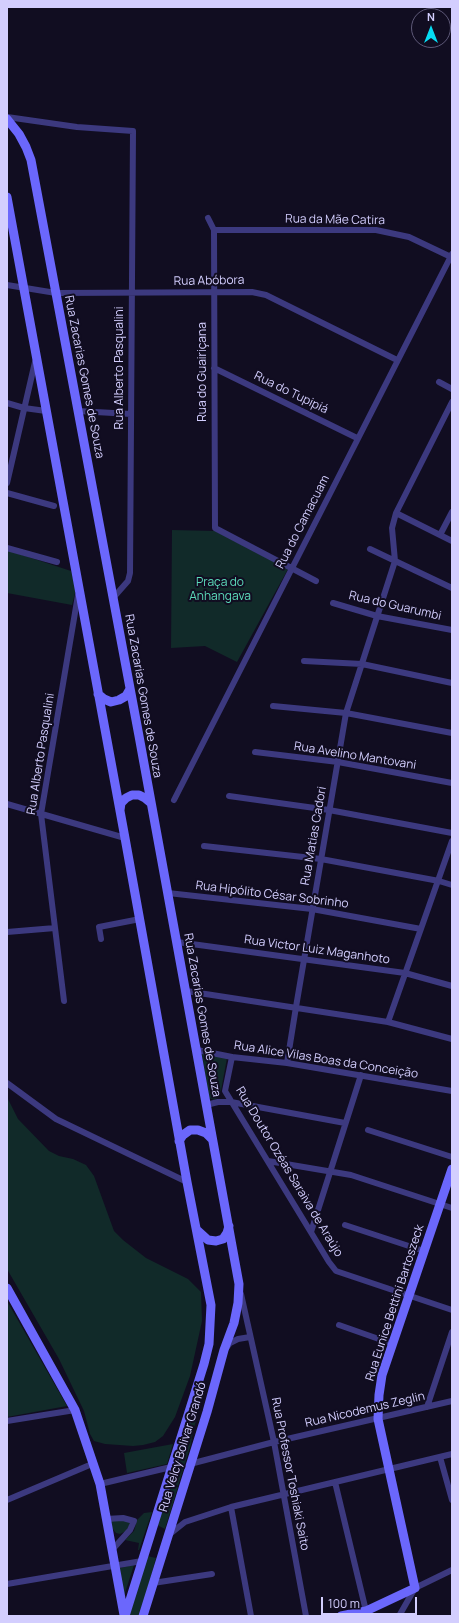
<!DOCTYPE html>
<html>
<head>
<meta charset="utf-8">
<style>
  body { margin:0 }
  #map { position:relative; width:459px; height:1623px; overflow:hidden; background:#110d21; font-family:Manrope,sans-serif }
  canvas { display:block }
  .frame { position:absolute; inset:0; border:8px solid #d3cefe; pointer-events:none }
  .north { position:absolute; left:411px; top:8px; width:40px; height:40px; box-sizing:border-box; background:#110d21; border:1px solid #5f5a79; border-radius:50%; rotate:0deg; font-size:11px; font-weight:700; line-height:16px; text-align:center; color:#d3cefe }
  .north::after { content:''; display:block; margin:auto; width:14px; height:18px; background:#06dcf3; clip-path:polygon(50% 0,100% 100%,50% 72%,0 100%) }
  .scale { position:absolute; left:321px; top:1597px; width:96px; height:18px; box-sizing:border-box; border:2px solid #d3cefe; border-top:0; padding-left:5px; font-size:12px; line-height:14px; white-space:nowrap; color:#d3cefe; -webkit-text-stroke:3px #110d21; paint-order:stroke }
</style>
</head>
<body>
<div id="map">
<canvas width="459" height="1623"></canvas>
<div class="frame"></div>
<div class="north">N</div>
<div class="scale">100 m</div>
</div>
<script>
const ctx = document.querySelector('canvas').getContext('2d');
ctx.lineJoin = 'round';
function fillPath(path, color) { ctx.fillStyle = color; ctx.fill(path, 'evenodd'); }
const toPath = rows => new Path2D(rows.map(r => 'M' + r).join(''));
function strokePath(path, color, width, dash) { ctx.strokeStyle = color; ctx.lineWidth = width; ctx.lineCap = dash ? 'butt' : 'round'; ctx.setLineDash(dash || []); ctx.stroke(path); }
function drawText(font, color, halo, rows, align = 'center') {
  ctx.font = font + ' Manrope,sans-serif'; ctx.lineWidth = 4; ctx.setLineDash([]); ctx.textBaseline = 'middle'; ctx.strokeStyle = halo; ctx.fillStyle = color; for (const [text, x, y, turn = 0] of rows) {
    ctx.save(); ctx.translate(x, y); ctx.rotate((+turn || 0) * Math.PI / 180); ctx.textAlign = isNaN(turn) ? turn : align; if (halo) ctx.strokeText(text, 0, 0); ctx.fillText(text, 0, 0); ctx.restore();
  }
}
const green = toPath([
  [172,530,215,531,288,569,237,662,205,646,171,648],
  [7,550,71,571,76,589,72,605,7,593],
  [202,1054,227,1058,220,1096,214,1100,209,1098],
  [7,1097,18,1119,49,1151,59,1156,73,1159,86,1165,94,1176,114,1231,123,1240,146,1258,188,1279,201,1292,202,1321,190,1376,175,1417,163,1436,155,1442,143,1445,133,1446,105,1444,94,1441,90,1434,84,1411,59,1359,7,1269],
  [7,1301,67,1406,7,1417],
  [195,1404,198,1404,200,1407,193,1431,191,1444,178,1486,170,1483],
  [173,1444,167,1464,127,1473,124,1453],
  [170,1485,178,1487,165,1529,157,1525],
  [152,1512,139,1550,138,1550,139,1543,125,1540,134,1531,137,1520,144,1513],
  [110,1520,129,1521,130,1524,126,1531,120,1534,116,1533,112,1528],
  [147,1556,156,1558,145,1597,138,1616,129,1616],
  [134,1565,123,1599,120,1568]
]);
const street = toPath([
  [7,117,77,127,133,131,130,573,128,581,113,598],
  [208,218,214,230,215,528,316,581],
  [214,230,376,230,409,237,451,257],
  [7,285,56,293,252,292,266,295,397,360],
  [214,368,357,438],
  [439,382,452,389],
  [7,403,24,408,46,411],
  [78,411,131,414],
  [7,483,35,362],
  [7,493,54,506],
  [396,513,452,541],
  [440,535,452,512],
  [7,548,57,562],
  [370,549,452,588],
  [333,603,377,616,452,630],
  [304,661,362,664,452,683],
  [273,706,346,713,452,733],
  [255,752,338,762,452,783],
  [229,796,329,810,452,833],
  [174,800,452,254],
  [7,804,125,838],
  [204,846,321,859,439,881,452,885],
  [168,893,312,909,421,929],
  [7,932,55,928],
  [101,939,99,927,140,919],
  [177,942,405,973,452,986],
  [186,991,388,1022,452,1039],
  [64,1001,41,814,78,595],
  [388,1022,452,841],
  [197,1050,232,1057,287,1063,452,1091],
  [232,1057,225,1091,329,1262,336,1271,452,1310],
  [287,1063,296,1007,346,713,395,561,392,528,396,513,452,402],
  [7,1083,56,1119,187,1182],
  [206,1105,218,1102,231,1102,345,1123],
  [368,1130,452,1157],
  [268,1161,351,1175,452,1208],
  [345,1225,424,1251],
  [311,1232,361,1075],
  [241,1294,274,1442,306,1616],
  [339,1325,393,1344],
  [227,1347,230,1343,238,1339,250,1337],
  [427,1407,452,1332],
  [7,1421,75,1410],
  [440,1457,452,1500],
  [190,1464,274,1442,452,1401],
  [335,1482,366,1611],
  [100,1484,171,1467],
  [7,1500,92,1464],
  [231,1507,251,1616],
  [106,1519,123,1518,134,1521,130,1530,112,1550],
  [170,1534,185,1522,231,1507,452,1454],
  [153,1583,212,1574],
  [7,1584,142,1561],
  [399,1616,415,1588,452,1570]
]);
const secondary = toPath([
  [7,119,19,134,26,147,31,160,139,736,239,1284,238,1303,234,1323,224,1350,207,1412,143,1616],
  [7,197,125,838,187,1182,211,1305,209,1344,204,1364,125,1616],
  [98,694,104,699,111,702,119,700,126,696,130,689],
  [120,810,121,803,126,798,132,795,139,795,145,798,151,803],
  [179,1141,183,1135,190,1130,198,1130,206,1133,212,1139],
  [197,1230,208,1240,216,1241,223,1239,227,1233,229,1226],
  [7,1288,75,1410,100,1484,124,1615],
  [341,1616,366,1611,415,1588,378,1419,379,1395,382,1375,452,1169]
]);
const streetNames = [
  ["Rua da Mãe Catira",335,220,1],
  ["Rua Abóbora",209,281,-1],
  ["Rua Alberto Pasqualini",120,368,-90],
  ["Rua do Guairiçana",203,372,-90],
  ["Rua Zacarias Gomes de Souza",84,377,79],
  ["Rua do Tupipiá",291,393,26],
  ["Rua do Camacuam",303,522,-63],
  ["Rua do Guarumbi",395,606,13],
  ["Rua Zacarias Gomes de Souza",143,696,80],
  ["Rua Alberto Pasqualini",41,754,-81],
  ["Rua Avelino Mantovani",355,756,9],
  ["Rua Matias Cadori",314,836,-80],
  ["Rua Hipólito César Sobrinho",272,895,7],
  ["Rua Victor Luiz Maganhoto",317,950,8],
  ["Rua Zacarias Gomes de Souza",202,1015,80],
  ["Rua Alice Vilas Boas da Conceição",326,1060,9],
  ["Rua Doutor Ozéas Saraiva de Araújo",289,1172,59],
  ["Rua Eunice Bettini Bartoszeck",395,1303,-72],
  ["Rua Nicodemus Zeglin",365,1410,-13],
  ["Rua Velcy Bolivar Grandó",183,1447,-73],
  ["Rua Professor Toshiaki Saito",290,1474,79]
];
const parkNames = [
  ["Praça do",220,583],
  ["Anhangava",220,597]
];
fillPath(green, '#112a29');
strokePath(street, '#3c397f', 6);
strokePath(secondary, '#6b67fc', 9);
drawText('12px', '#d3cefe', '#110d21', streetNames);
drawText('12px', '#5cdcbb', '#110d21', parkNames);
</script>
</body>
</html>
